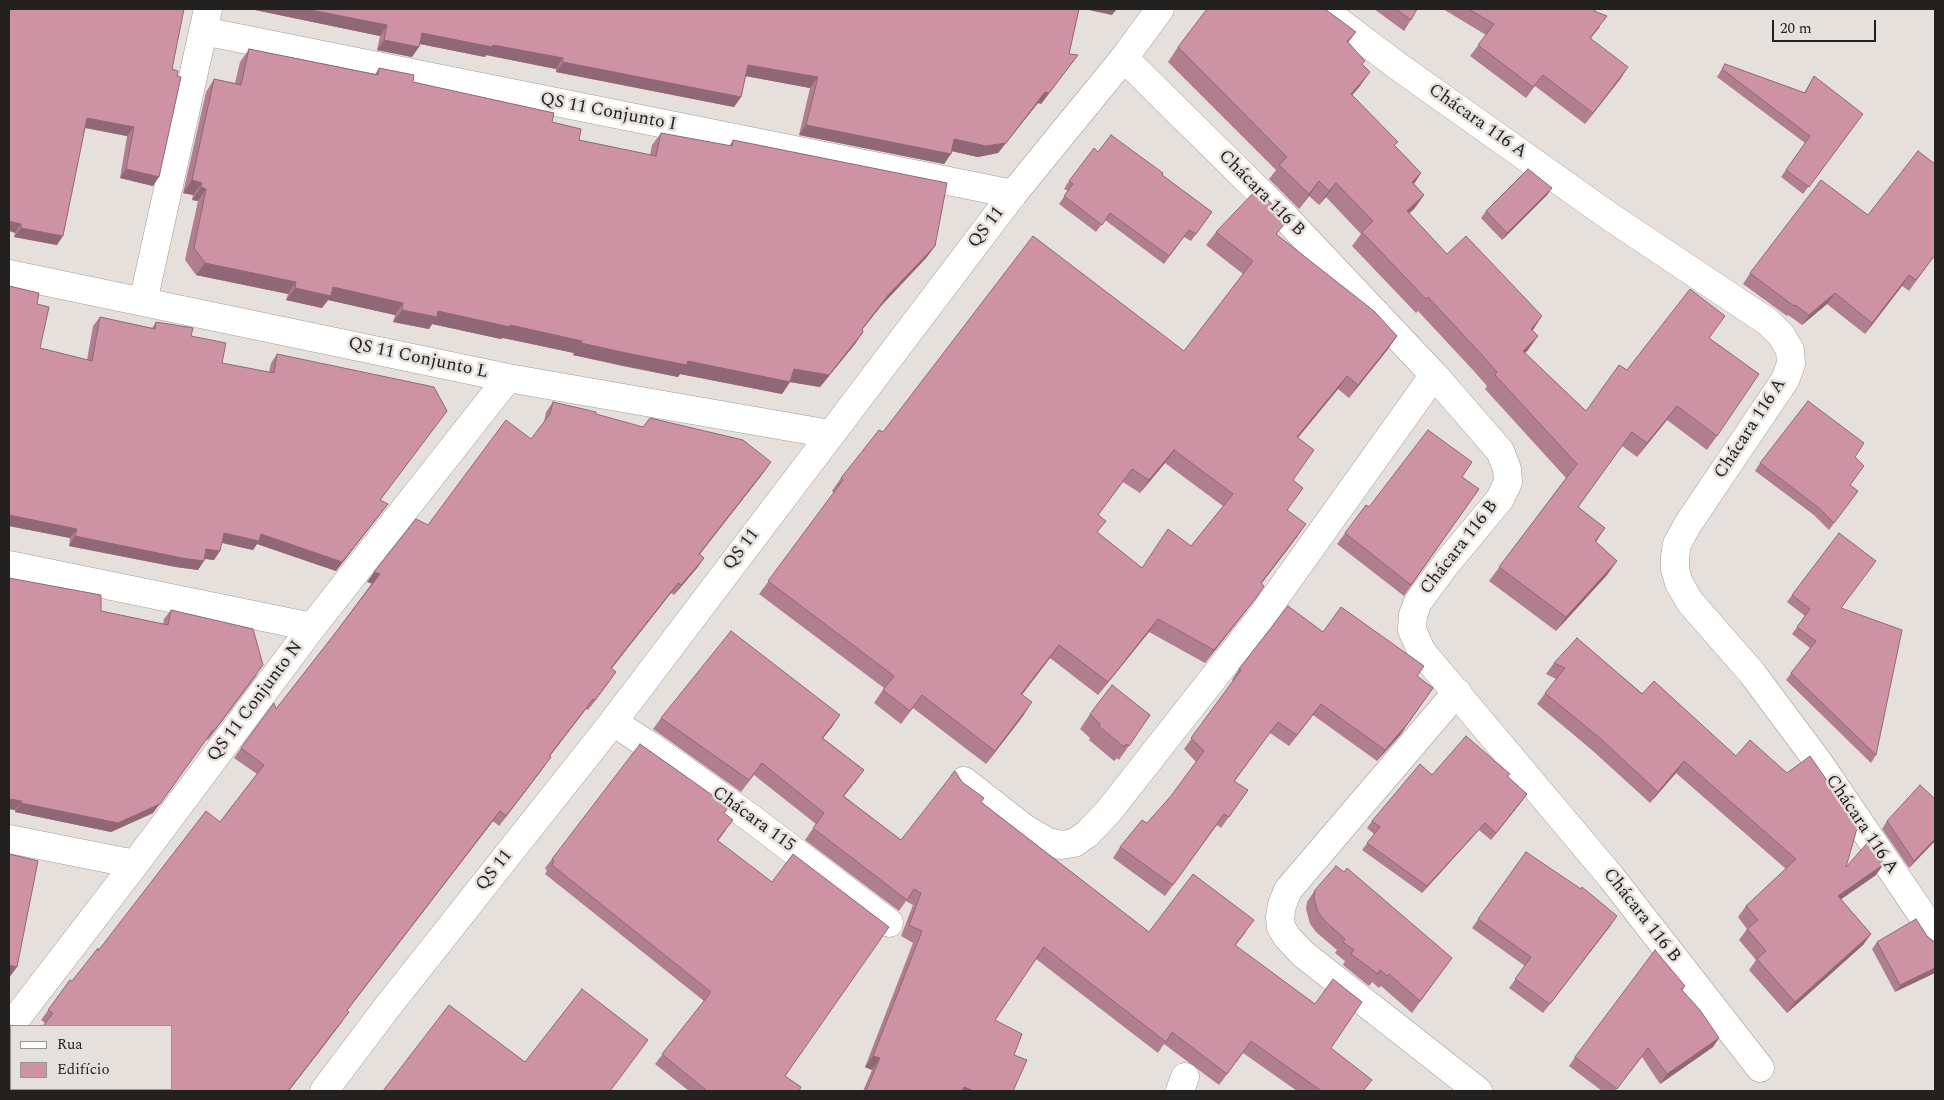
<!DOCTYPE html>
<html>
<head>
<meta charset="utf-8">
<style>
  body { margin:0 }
  #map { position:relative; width:1944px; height:1100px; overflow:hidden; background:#e6e0dc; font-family:Spectral,serif }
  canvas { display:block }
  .frame { position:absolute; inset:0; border:10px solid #23211f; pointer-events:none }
  .legend { position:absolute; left:10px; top:1025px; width:162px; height:65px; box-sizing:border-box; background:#e6e0dc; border:1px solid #989490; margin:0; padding:6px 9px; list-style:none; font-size:15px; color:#23211f }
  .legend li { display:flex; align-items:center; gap:10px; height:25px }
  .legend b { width:25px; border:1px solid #989490 }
  .scale { position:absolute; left:1772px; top:20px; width:104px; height:22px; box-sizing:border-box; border:2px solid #23211f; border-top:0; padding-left:6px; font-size:15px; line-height:18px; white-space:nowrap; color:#23211f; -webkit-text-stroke:4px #e6e0dc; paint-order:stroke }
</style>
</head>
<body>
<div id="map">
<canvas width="1944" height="1100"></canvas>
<div class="frame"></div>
<ul class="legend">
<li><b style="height:6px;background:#fff"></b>Rua</li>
<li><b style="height:14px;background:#cd93a5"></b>Edifício</li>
</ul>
<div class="scale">20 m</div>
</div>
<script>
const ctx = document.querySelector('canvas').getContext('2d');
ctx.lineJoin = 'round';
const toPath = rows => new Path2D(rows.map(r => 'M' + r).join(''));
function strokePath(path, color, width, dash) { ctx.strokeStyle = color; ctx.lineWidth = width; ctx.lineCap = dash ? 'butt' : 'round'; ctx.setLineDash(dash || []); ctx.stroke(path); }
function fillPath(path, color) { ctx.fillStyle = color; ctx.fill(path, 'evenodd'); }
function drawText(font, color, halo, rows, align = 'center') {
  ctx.font = font + ' Spectral,serif'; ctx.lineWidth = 5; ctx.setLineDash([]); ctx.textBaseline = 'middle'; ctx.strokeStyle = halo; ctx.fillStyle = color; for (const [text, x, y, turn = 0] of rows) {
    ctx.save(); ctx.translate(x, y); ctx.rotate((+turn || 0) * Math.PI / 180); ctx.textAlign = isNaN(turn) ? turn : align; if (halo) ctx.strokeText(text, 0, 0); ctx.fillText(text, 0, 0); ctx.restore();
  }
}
const street = toPath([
  [1322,9,1399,67,1609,216,1768,322,1781,335,1790,350,1791,364,1785,380,1688,524,1677,544,1675,557,1675,569,1679,583,1690,602,1752,673,1819,763,1935,934],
  [203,31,1013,194],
  [1124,58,1285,217,1434,375,1500,451,1507,469,1508,482,1500,499,1446,564,1418,602,1413,615,1412,630,1422,652,1611,877,1760,1068],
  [9,274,508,378,830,434],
  [143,302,208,9],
  [9,565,312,627],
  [1457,692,1288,890,1282,905,1280,917,1281,927,1287,937,1303,954,1478,1091],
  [613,722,650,746,752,819,889,923],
  [964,781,1024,828,1048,842,1061,845,1074,843,1087,834,1108,812,1259,620,1434,375],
  [9,839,135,864],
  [9,1028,135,864,312,627,508,378],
  [1180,1091,1185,1077]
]);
const secondary = toPath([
  [324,1091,388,1006,613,722,1013,194,1124,58,1160,9]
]);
const wall = toPath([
  [9,9,172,69,153,186,120,178,127,136,85,128,57,245,14,237,15,233],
  [255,9,1079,9,1069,54,1078,55,1041,104,1038,103,998,153,978,157,952,151,944,164,799,135,810,88,745,76,741,97,734,107,556,72,556,69,486,55,485,57,420,44,412,57,377,50,380,36,255,10],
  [1374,9,1417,9,1411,20,1404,31],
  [1443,9,1596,9,1595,11,1600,27,1591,38,1621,78,1585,124,1535,86,1526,98,1470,56,1486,35],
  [1356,32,1348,43,1363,65,1360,86,1352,95,1395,146,1421,173,1414,184,1424,195,1414,209,1409,213,1447,254,1532,330,1528,350,1525,353,1586,411,1627,370,1710,338,1717,436,1707,450,1667,420,1637,457,1622,446,1578,507,1605,528,1596,542,1617,561,1607,575,1556,631,1489,581,1566,478,1485,389,1487,386,1472,369,1418,311,1416,313,1352,246,1361,234,1326,197,1319,205,1309,196,1299,209,1269,179,1276,170,1168,62,1178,47],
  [249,49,375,74,379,68,413,82,552,122,579,140,650,155,652,145,661,133,729,146,733,140,935,246,926,258,881,306,862,330,863,332,855,344,820,387,790,382,782,394,680,374,678,377,622,366,573,355,574,353,537,345,503,338,501,339,432,324,429,329,393,322,395,315,328,300,322,308,286,300,288,294,196,275,185,260,198,201,192,200,193,195,183,193,206,92,214,79,235,83,240,62],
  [1725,64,1804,93,1814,76,1858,121,1803,194,1781,177,1805,143,1717,77],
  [1162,175,1212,212,1191,241,1184,237,1164,264,1105,220,1096,232,1059,204,1068,191,1064,189,1069,181],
  [1552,188,1547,195,1502,240,1481,218,1486,211],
  [1868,215,1935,255,1909,291,1902,286,1865,334,1827,304,1802,325,1788,315,1787,316,1743,284,1750,273],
  [1216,232,1277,235,1397,336,1388,349,1349,398,1338,389,1298,437,1293,480,1288,510,1297,537,1261,584,1246,611,1205,663,1149,632,1098,695,1050,658,1022,695,1023,716,986,764,913,708,901,724,874,703,884,688,759,594,834,493,832,491,841,478,883,432,1184,351,1243,274,1206,245],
  [1165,463,1223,506,1191,546,1142,568,1097,533,1098,515,1123,482,1140,493],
  [37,304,40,348,87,360,93,326,100,317,152,328,156,322,191,336,222,363,269,372,271,363,277,354,447,411,380,500,388,504,336,571,257,544,253,550,222,543,214,560,204,559,198,570,176,567,69,546,70,538,9,526],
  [553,402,596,414,764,472,700,554,704,558,697,568,674,595,671,593,612,668,609,682,588,710,586,709,550,756,544,767,499,826,493,821,347,1010,342,1022,289,1091,9,1091,45,1023,41,1020,70,980,72,981,98,951,220,822,257,774,234,758,241,748,276,709,333,636,372,583,367,582,428,525,531,439,544,422,546,412],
  [1855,457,1850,485,1858,491,1829,530,1814,515,1755,471,1760,463],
  [1462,477,1479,489,1404,596,1337,544,1366,505,1369,507],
  [9,578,101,611,163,624,164,619,171,610,257,675,208,740,206,739,153,813,111,832,15,812,15,810,9,809],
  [1792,595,1841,609,1876,755,1871,763,1786,680,1810,648,1792,634,1805,616,1787,602],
  [1323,632,1417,676,1433,688,1401,734,1377,761,1313,715,1289,746,1270,733,1234,782,1248,790,1221,828,1217,825,1165,896,1113,858,1120,847,1147,823,1171,796,1196,762,1184,749,1233,681,1232,680,1239,669],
  [1577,638,1846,867,1876,875,1841,899,1871,934,1863,945,1787,1013,1749,970,1756,960,1739,940,1747,929,1738,917,1746,906,1786,869,1676,773,1650,803,1593,751,1537,704,1556,679,1546,674,1554,663],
  [1090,714,1150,715,1119,760,1117,758,1114,761,1089,740,1090,738,1080,729],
  [661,718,832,727,823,738,864,770,844,796,901,840,962,782,981,802,1149,932,1246,932,1235,946,1331,1048,1364,1091,1297,1091,1243,1053,1219,1085,1164,1044,1158,1053,1036,959,995,1020,1014,1055,1013,1091,863,1091,872,1070,865,1067,913,943,901,936,913,905,906,901,899,911,805,840,816,824,754,775,741,792,653,729],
  [1432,775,1508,777,1522,801,1491,840,1479,830,1422,893,1362,850,1374,834,1367,828,1372,821],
  [1935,799,1935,841,1909,868,1882,829,1887,821],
  [724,813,726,830,718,841,785,1076,799,1091,689,1091,655,1064,704,1001,545,874,547,871,545,868,552,859],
  [1526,852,1611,925,1543,1013,1509,988,1525,966,1472,928],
  [1315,890,1452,958,1412,1013,1381,986,1379,988,1372,982,1369,986,1343,965,1345,961,1335,953,1337,950,1316,932,1310,924,1306,909,1307,902],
  [1927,936,1933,941,1895,992,1872,949,1877,942],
  [1685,986,1682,991,1719,1038,1713,1047,1660,1084,1642,1057,1615,1091,1602,1091,1569,1066,1575,1057]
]);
const shadedWall = toPath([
  [256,9,306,9,387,25,380,36,255,10],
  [1084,9,1117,9,1112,15],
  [422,33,493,45,563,58,556,69,486,55,485,57,415,43],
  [384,40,419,47,412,57,377,50],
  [1078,55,1041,104,1038,103,998,153,978,157,946,150,954,139,1045,92],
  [563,62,741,97,734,107,556,72],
  [748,65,818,77,810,88,740,75],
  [1628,67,1621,78,1585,124,1593,113],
  [1370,72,1360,86,1341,108,1351,94],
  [87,118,134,127,127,136,81,127],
  [806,125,951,154,944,164,799,135],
  [126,169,159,177,153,186,120,178],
  [1421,173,1411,188,1412,182],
  [192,180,202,183,193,195,183,193],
  [1319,181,1309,196,1299,209,1309,194],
  [1336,183,1326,197,1319,205,1329,191],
  [201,187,206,189,198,201,192,200],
  [1552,188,1547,195,1502,240,1507,233],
  [1424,195,1414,209,1397,225,1407,211],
  [9,221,21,224,15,233,9,231],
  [21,228,63,236,57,245,14,237],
  [935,246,926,258,881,306,853,341,889,294],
  [205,263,296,282,288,294,196,275],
  [1909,275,1902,286,1865,334,1872,323],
  [333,287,403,303,395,315,328,300,322,308,286,300,295,288],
  [1835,293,1827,304,1802,325,1809,315],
  [402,310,438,311,510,325,582,341,574,353,503,338,501,339,432,324,429,329,393,322],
  [1542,316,1533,330,1521,343,1531,329],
  [863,332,855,344,820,387,790,382,782,394,680,374,678,377,573,355,581,343,688,361,794,369],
  [1397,336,1388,349,1349,398,1358,385],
  [1538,336,1528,350,1513,365,1523,351],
  [1347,376,1338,389,1288,450,1297,437],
  [1677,406,1667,420,1637,457,1647,443],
  [1174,450,1165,463,1140,493,1149,480],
  [771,462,764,472,692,564,699,554],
  [388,504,336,571,257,544,253,550,218,542,224,533,261,534],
  [9,515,77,529,70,538,9,526],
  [1306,524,1297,537,1252,596,1261,583],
  [75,536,204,561,198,570,176,567,69,546],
  [206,549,220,551,214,560,200,558],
  [704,558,697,568,674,595,681,585],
  [1617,561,1607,575,1556,631,1566,617],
  [374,572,380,574,373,584,367,582],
  [678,583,671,593,604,678,611,668],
  [1264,586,1246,611,1205,663,1214,650],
  [1158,619,1149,632,1098,695,1108,682],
  [1059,645,1050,658,1012,707,1021,694],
  [616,672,609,682,588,710,595,700],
  [593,699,586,709,542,766,549,756],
  [1032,702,1023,716,986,764,995,751],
  [1321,704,1313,715,1289,746,1297,735],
  [840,715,832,727,814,749,822,738],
  [1408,723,1401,734,1377,761,1385,750],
  [213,730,153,813,111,832,15,812,21,803],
  [551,757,544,767,499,826,506,816],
  [1684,761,1676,773,1650,803,1658,792],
  [864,770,856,781,835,807,843,796],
  [1527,794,1522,801,1491,840,1496,833],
  [9,799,22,801,15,810,9,809],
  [500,811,493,821,340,1020,347,1010],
  [1485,823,1479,830,1422,893,1427,886],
  [1935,839,1935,841,1909,868,1914,861],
  [1884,864,1876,875,1830,907,1838,896],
  [1617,916,1611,925,1543,1013,1550,1004],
  [1871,934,1863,945,1787,1013,1795,1002],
  [9,965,17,967,9,978],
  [1935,968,1935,973,1895,992,1900,985],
  [349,1012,319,1052,288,1091],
  [1719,1038,1713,1047,1660,1084,1667,1074],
  [873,1056,880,1058,872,1070,865,1067],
  [964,1087,974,1091,961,1091]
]);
const building = toPath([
  [9,9,184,9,172,69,178,71,177,76,181,77,159,177,126,169,134,127,87,118,63,236,21,228,21,224,9,221,9,9],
  [306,9,1079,9,1069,54,1078,55,1049,93,1045,92,1006,143,986,146,954,139,951,154,806,125,818,77,748,65,741,97,563,62,563,58,493,45,492,47,422,33,419,47,384,40,387,25,306,9],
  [1207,9,1325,9,1356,32,1347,41,1365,61,1362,64,1370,72,1351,94,1398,142,1394,145,1421,173,1412,182,1424,195,1407,211,1447,254,1466,236,1542,316,1531,329,1538,336,1523,351,1586,411,1619,365,1627,370,1690,289,1725,316,1709,338,1759,374,1717,436,1677,406,1647,443,1632,432,1578,507,1605,528,1595,541,1617,561,1566,617,1499,567,1577,464,1495,375,1497,372,1482,355,1428,297,1426,299,1362,232,1373,221,1336,183,1329,191,1319,181,1309,194,1279,165,1287,157,1178,47,1207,9],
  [1396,9,1417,9,1411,20,1396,9],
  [1469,9,1595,9,1594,11,1607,16,1590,38,1628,67,1593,113,1543,75,1533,87,1478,45,1494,24,1469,9],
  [249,49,378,75,379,68,414,75,413,82,554,113,552,122,581,129,579,140,656,156,661,133,732,146,733,140,947,183,935,246,889,294,862,329,863,332,829,375,794,369,790,382,688,361,687,365,631,354,581,343,582,341,510,325,510,327,438,311,437,317,402,310,403,303,333,287,331,296,295,288,296,282,205,263,194,248,206,189,201,187,202,183,192,180,214,79,241,85,249,49],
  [1725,64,1805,93,1814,76,1863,114,1809,187,1786,170,1810,136,1722,69,1725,64],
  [1111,135,1163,173,1162,175,1212,212,1196,234,1189,230,1169,256,1110,213,1102,225,1064,196,1073,184,1069,181,1094,148,1098,152,1111,135],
  [1918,151,1935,164,1935,255,1916,280,1909,275,1872,323,1835,293,1809,315,1795,305,1794,306,1750,273,1821,180,1868,215,1918,151],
  [1528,169,1552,188,1507,233,1486,211,1528,169],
  [1257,189,1288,220,1276,234,1374,311,1397,336,1358,385,1347,376,1297,437,1314,450,1293,480,1303,488,1287,510,1306,524,1261,583,1264,586,1256,598,1214,650,1158,619,1108,682,1059,645,1021,694,1032,702,995,751,922,695,910,711,883,690,894,676,768,581,843,480,841,478,879,430,883,432,1033,236,1184,351,1253,261,1216,232,1257,189],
  [1174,450,1233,494,1191,546,1168,529,1142,568,1097,532,1106,521,1098,515,1132,469,1149,480,1174,450],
  [9,286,39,293,37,304,49,307,40,348,92,361,100,317,155,329,156,322,193,328,191,336,226,343,222,363,274,373,277,354,434,387,447,411,380,500,388,504,342,562,261,534,259,541,224,533,220,551,206,549,204,561,182,558,75,536,77,529,9,515,9,286],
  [1808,401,1864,443,1855,457,1864,466,1850,485,1858,491,1834,523,1819,508,1760,463,1808,401],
  [553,402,596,412,596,414,643,427,650,418,743,440,771,462,699,554,704,558,681,585,678,583,611,668,616,672,595,700,593,699,549,756,551,757,506,816,500,811,347,1010,349,1012,288,1091,9,1091,9,1078,11,1075,11,1089,171,1089,171,1026,43,1026,53,1013,48,1010,70,980,72,981,98,948,98,951,206,811,220,822,264,765,241,748,274,703,276,709,333,636,380,574,374,572,416,519,428,525,506,420,531,439,550,414,553,402],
  [1428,430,1472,462,1462,477,1479,489,1411,585,1345,533,1366,505,1369,507,1428,430],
  [1839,533,1876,561,1841,608,1902,630,1876,755,1791,673,1816,641,1797,627,1810,609,1792,595,1839,533],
  [9,578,101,595,101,611,168,625,171,610,253,629,263,665,214,731,213,730,160,804,118,823,21,803,22,801,9,799,9,578],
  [1288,606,1323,632,1341,607,1424,666,1417,676,1433,688,1408,723,1385,750,1321,704,1297,735,1278,722,1234,781,1248,790,1229,817,1224,814,1173,885,1120,847,1142,820,1147,823,1171,796,1204,751,1191,738,1241,670,1239,669,1288,606],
  [731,631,840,715,822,738,864,770,843,796,901,840,955,771,962,782,984,798,981,802,1149,932,1193,874,1254,920,1235,945,1315,1004,1333,979,1362,1002,1331,1048,1372,1080,1363,1091,1319,1091,1320,1090,1251,1041,1227,1074,1172,1032,1166,1042,1044,947,995,1020,1022,1034,1014,1055,1027,1060,1013,1091,974,1091,964,1087,962,1091,866,1091,880,1058,873,1056,922,931,909,925,921,893,914,889,907,900,813,828,824,813,762,763,749,780,661,718,731,631],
  [1577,638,1642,694,1654,681,1736,756,1750,740,1787,773,1810,756,1858,825,1846,867,1869,841,1884,864,1838,896,1871,934,1795,1002,1757,959,1766,951,1747,929,1758,920,1746,906,1796,859,1684,761,1658,792,1601,739,1545,693,1565,668,1554,663,1577,638],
  [1112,685,1150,715,1129,746,1126,744,1124,747,1099,726,1100,724,1090,714,1112,685],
  [1466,736,1510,774,1507,776,1527,794,1496,833,1485,823,1427,886,1367,843,1380,827,1372,821,1420,764,1432,775,1466,736],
  [640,744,729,807,724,813,733,820,717,840,772,882,793,854,889,927,785,1076,801,1087,799,1091,707,1091,662,1054,711,992,552,865,554,861,552,859,640,744],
  [1920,785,1935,799,1935,839,1914,861,1887,821,1920,785],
  [1526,852,1581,889,1582,887,1617,916,1550,1004,1515,979,1531,957,1478,919,1526,852],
  [9,854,38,861,17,967,9,965,9,854],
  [1336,866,1344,872,1347,868,1452,958,1420,1001,1389,974,1387,976,1380,970,1378,974,1351,954,1354,950,1343,942,1345,939,1324,920,1318,912,1314,898,1315,890,1336,866],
  [1916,919,1927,936,1933,941,1935,941,1935,968,1900,985,1877,942,1916,919],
  [1655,950,1685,986,1681,989,1700,1010,1719,1038,1667,1074,1648,1048,1617,1089,1575,1057,1655,950],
  [582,989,648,1040,610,1091,383,1091,449,1005,525,1062,582,989]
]);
const streetNames = [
  ["QS 11 Conjunto I",608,113,11],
  ["Chácara 116 A",1477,122,35],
  ["Chácara 116 B",1261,194,45],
  ["QS 11",987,228,-53],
  ["QS 11 Conjunto L",418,359,12],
  ["Chácara 116 A",1751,429,-57],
  ["Chácara 116 B",1460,548,-52],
  ["QS 11",742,550,-53],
  ["QS 11 Conjunto N",256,702,-53],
  ["Chácara 115",753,820,36],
  ["Chácara 116 A",1861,825,56],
  ["QS 11",495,871,-52],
  ["Chácara 116 B",1641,916,52]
];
strokePath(street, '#a09b97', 29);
strokePath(secondary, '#a09b97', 29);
strokePath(street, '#fff', 28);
strokePath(secondary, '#fff', 28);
fillPath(wall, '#b07e8e');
fillPath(shadedWall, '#906774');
fillPath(building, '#cd93a5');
strokePath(building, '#906774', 1);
drawText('18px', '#23211f', '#e6e0dc', streetNames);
</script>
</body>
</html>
